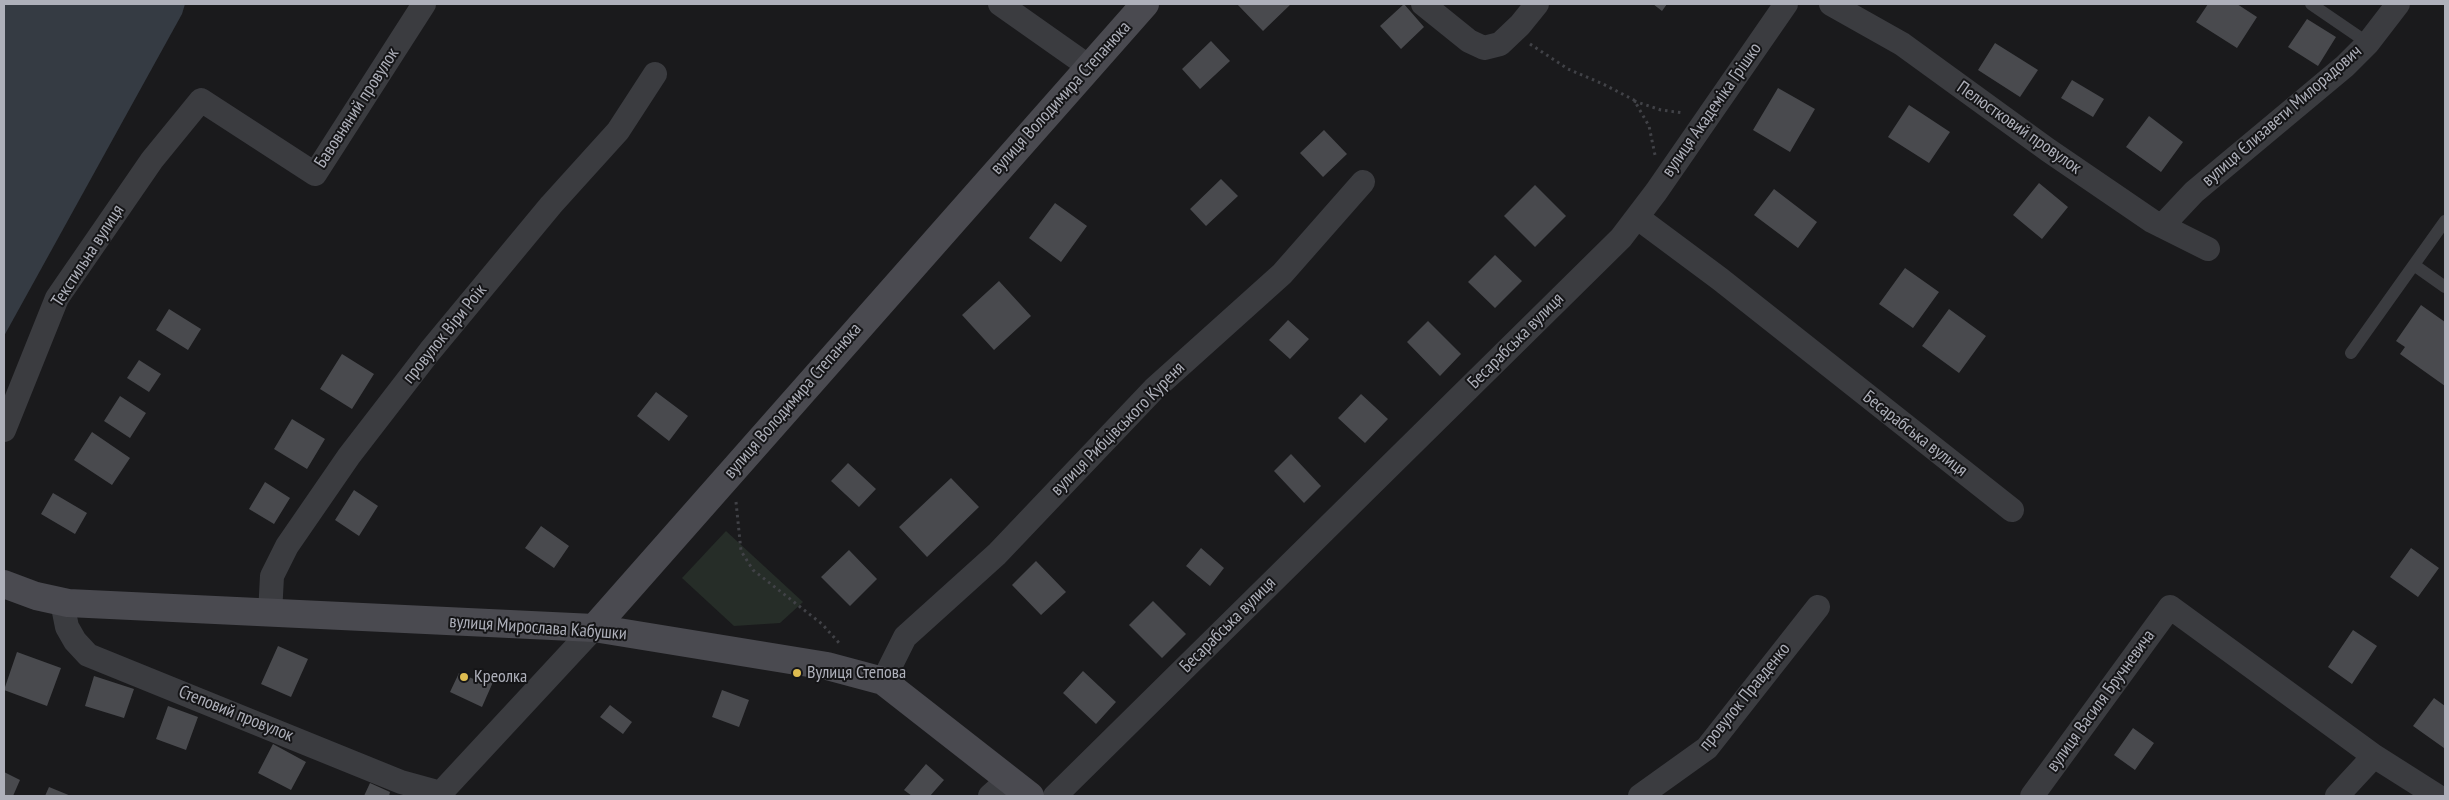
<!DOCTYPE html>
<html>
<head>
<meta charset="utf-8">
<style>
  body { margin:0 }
  #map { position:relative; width:2449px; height:800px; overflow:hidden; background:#1a1a1c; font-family:"PT Sans Narrow",sans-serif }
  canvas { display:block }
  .frame { position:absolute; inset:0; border:5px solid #aeb0ba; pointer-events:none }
</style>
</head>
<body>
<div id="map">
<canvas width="2449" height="800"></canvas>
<div class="frame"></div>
</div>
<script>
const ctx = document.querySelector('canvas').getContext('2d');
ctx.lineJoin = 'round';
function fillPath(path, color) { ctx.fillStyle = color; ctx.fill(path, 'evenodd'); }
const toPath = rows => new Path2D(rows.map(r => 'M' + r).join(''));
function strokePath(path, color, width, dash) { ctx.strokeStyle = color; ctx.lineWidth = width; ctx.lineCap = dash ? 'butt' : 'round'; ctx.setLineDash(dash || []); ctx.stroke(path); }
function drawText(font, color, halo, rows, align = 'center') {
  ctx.font = font + ' "PT Sans Narrow",sans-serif'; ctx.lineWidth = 4; ctx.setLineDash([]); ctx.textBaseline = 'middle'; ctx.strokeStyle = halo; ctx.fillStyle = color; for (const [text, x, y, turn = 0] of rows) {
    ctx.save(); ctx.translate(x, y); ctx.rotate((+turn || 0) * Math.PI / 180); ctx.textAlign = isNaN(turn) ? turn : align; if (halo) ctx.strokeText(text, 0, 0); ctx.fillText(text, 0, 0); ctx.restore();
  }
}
const green = toPath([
  [726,531,803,602,780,623,734,626,682,578]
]);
const water = toPath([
  [4,4,185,4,182,14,4,336]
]);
const building = toPath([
  [1237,4,1291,4,1263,31],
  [1404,4,1424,27,1401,49,1380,26],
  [1653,4,1667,4,1662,11],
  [2208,4,2237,4,2257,17,2237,48,2196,22],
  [2307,19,2336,37,2318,66,2288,47],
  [1211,41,1230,61,1200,89,1182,69],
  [1995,43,2038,70,2020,97,1978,70],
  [2072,80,2104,99,2093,117,2061,98],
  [1778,88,1815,109,1790,152,1753,130],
  [1909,105,1950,132,1929,163,1888,137],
  [2149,116,2183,142,2161,172,2126,147],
  [1324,130,1347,154,1323,177,1300,153],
  [1221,179,1238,196,1206,226,1190,209],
  [2039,183,2068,207,2042,239,2013,215],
  [1535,185,1566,216,1535,247,1504,216],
  [1774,189,1817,222,1798,248,1754,215],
  [1055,203,1087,226,1061,262,1029,238],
  [1495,255,1522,281,1495,308,1468,282],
  [1905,268,1939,292,1913,328,1879,304],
  [999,281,1031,316,994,350,962,315],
  [2421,305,2445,322,2445,386,2400,354,2405,347,2396,341],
  [169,309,201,329,188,350,156,330],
  [1949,309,1986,336,1959,373,1922,346],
  [1288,320,1309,339,1290,359,1269,340],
  [1428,321,1461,354,1440,376,1407,342],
  [342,354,374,374,352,409,320,389],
  [139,360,161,374,149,392,127,378],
  [656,392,688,416,669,441,637,416],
  [1361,394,1388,419,1365,443,1338,418],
  [120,396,146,413,130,438,104,421],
  [292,419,325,439,307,469,274,449],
  [92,432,130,458,112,485,74,460],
  [1291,454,1321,486,1304,503,1274,471],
  [848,463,876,489,859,507,831,481],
  [951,478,979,507,927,557,899,527],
  [265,482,290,498,274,524,249,509],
  [354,490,378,506,359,536,335,520],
  [53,493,87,513,75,534,41,514],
  [541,526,569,546,554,568,525,548],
  [1201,548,1224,568,1210,586,1186,566],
  [2411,548,2439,568,2418,597,2390,577],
  [849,550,877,579,850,606,821,577],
  [1036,561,1066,592,1041,615,1012,585],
  [1153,601,1186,634,1162,658,1129,625],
  [2353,630,2377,646,2352,684,2328,667],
  [278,646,308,659,291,697,261,684],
  [17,652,61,668,47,706,4,690],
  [1083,671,1116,702,1096,724,1063,693],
  [459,673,476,680,478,676,493,682,482,707,450,692],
  [94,676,134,689,124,718,85,706],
  [722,690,749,700,739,727,712,717],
  [2434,698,2445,706,2444,748,2413,726],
  [610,705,632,722,623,734,600,717],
  [168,706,198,717,186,750,156,739],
  [2133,728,2154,743,2135,770,2114,755],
  [273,744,306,762,291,790,258,773],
  [926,764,944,780,930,796,912,796,904,790],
  [4,772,20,780,13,796,4,796],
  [370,783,390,792,389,796,364,796],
  [49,787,71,796,45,796]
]);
const path = toPath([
  [1530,44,1568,69,1603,84,1634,100,1649,126,1655,155],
  [1634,101,1661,110,1684,113],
  [736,502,741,551,753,570,822,624,840,644]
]);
const lane = toPath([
  [2311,4,2368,43],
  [2414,265,2445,287],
  [2351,353,2445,221]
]);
const street = toPath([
  [1000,4,1088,66],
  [1423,4,1469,41,1484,48,1500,44,1520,25,1537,4],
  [1831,4,1902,44,2048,150,2152,221,2208,249],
  [1638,218,1720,279,2012,510],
  [2162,226,2194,192,2345,66,2368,43,2398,4],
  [4,430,57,298,152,160,201,100,315,174,424,4],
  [62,602,67,627,75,641,88,655,401,782,441,793],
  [270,614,272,576,287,546,349,456,430,351,551,205,618,131,655,74],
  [883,681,905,637,997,554,1154,389,1282,274,1363,182],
  [438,796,594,628],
  [990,796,1009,779],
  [1055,796,1621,238,1656,192,1786,4],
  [1640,796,1707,748,1818,607],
  [2032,796,2170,607,2374,756],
  [2337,796,2374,756,2437,796]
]);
const secondary = toPath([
  [4,584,36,596,68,603,594,628,827,666,883,681,1030,796],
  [594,628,1145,4]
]);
const markers = [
  [797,673,5,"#ddbc50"],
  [464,677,5,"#ddbc50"]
];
const streetNames = [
  ["вулиця Володимира Степанюка",1061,98,-48],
  ["Бавовняний провулок",357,108,-57],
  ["вулиця Академіка Грішко",1712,110,-55],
  ["вулиця Єлизавети Милорадович",2282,116,-41],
  ["Пелюстковий провулок",2019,128,35],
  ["Текстильна вулиця",88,256,-57],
  ["провулок Віри Роїк",445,334,-51],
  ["Бесарабська вулиця",1516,341,-45],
  ["вулиця Володимира Степанюка",793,401,-49],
  ["вулиця Рибцівського Куреня",1118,429,-45],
  ["Бесарабська вулиця",1915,434,38],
  ["Бесарабська вулиця",1228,625,-45],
  ["вулиця Мирослава Кабушки",538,628,4],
  ["провулок Правденко",1745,697,-51],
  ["вулиця Василя Бручневича",2101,701,-54],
  ["Степовий провулок",236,714,22]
];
const poiNames = [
  ["Вулиця Степова",807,673],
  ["Креолка",474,677]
];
fillPath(green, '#262d28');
fillPath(water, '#353b43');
fillPath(building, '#494a4e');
strokePath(path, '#414247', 3, [2.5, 4]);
strokePath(lane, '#3b3c40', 12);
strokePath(street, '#3b3c40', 24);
strokePath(secondary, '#4a4a50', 28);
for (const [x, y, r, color] of markers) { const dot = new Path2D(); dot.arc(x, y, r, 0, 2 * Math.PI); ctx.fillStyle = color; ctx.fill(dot); strokePath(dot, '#151517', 2); }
drawText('18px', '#aeb0ba', '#151517', streetNames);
drawText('18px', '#aeb0ba', '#151517', poiNames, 'left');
</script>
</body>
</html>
